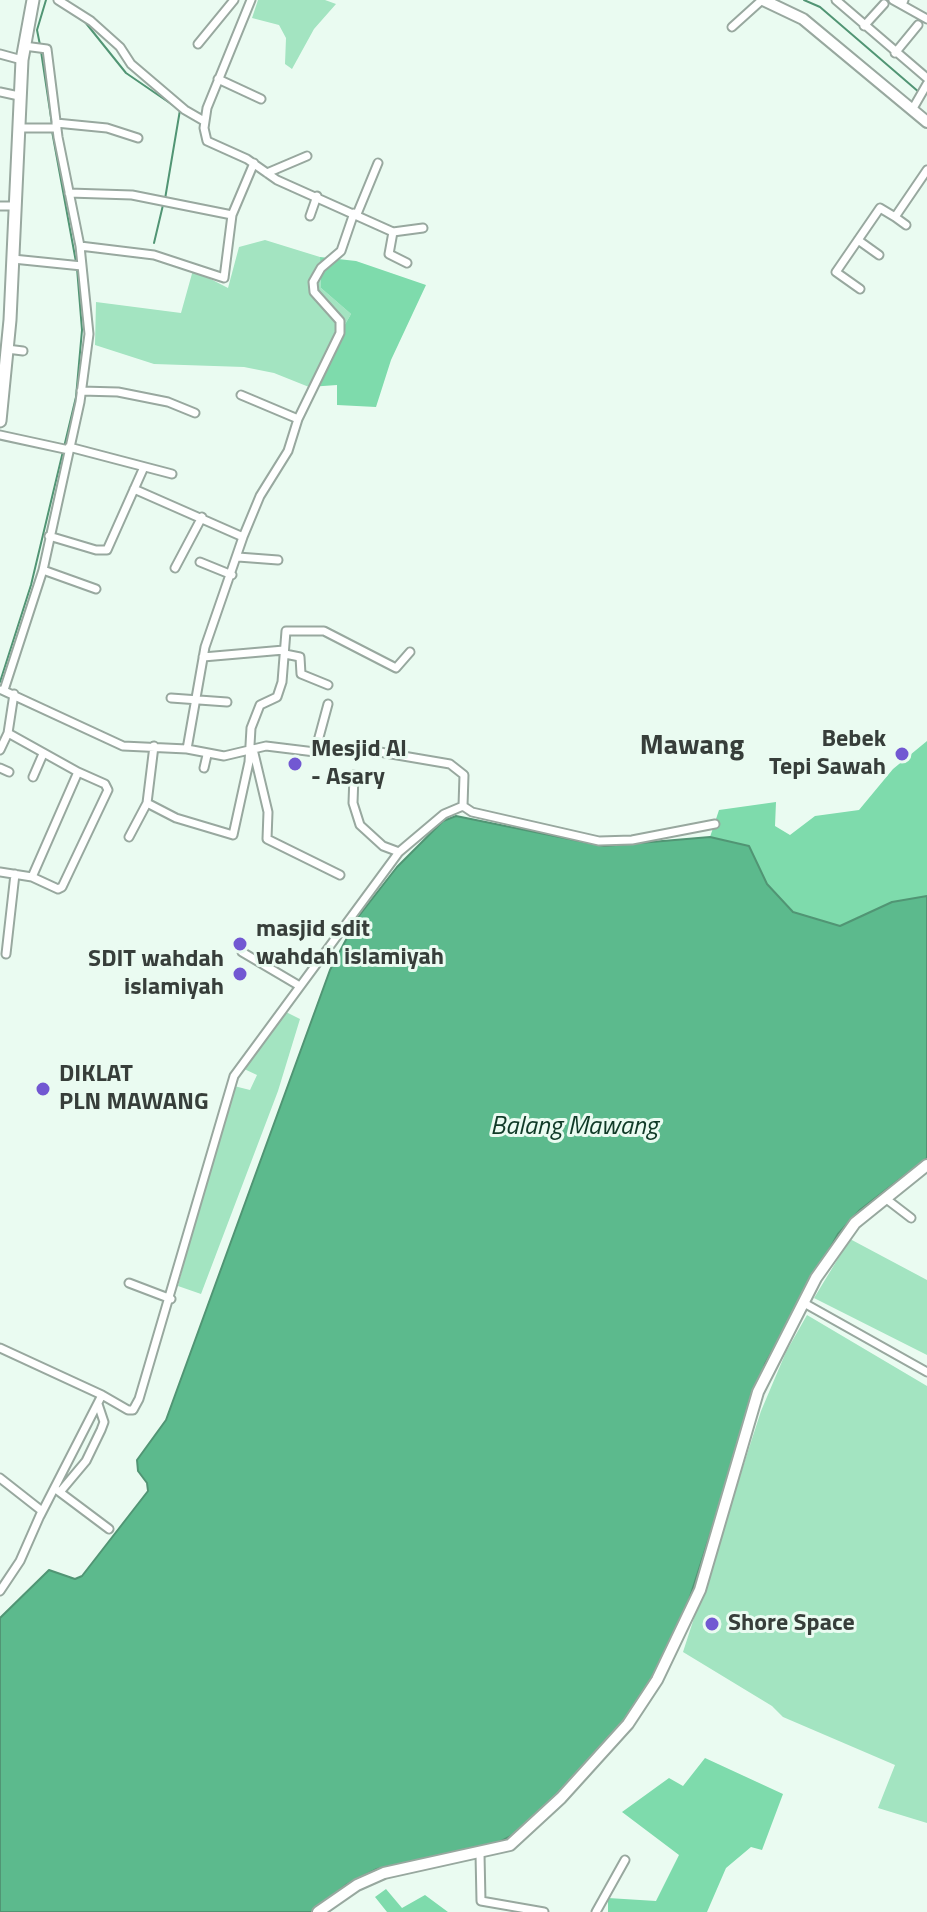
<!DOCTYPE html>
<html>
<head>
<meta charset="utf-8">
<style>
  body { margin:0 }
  canvas { display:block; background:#eafbf1 }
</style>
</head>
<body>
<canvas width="927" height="1912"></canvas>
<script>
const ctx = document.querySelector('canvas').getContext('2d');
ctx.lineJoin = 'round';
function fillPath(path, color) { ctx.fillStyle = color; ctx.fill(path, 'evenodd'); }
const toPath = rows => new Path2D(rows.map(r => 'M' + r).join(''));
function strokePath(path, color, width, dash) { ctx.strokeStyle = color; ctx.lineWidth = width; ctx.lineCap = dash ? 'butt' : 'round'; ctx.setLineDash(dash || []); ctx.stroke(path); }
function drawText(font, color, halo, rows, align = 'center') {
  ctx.font = font + ' "Titillium Web",sans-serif'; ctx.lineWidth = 6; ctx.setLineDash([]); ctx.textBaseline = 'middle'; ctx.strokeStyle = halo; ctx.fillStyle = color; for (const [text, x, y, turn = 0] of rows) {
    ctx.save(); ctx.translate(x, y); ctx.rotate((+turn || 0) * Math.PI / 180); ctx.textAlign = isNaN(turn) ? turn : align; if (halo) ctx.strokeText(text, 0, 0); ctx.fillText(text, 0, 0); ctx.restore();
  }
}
const green = toPath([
  [258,0,325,0,336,4,314,29,292,69,285,64,286,38,279,25,252,18],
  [265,240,320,257,321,288,351,314,309,387,274,373,244,367,154,364,95,345,96,302,181,313,193,270,228,288,239,247],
  [284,1011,300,1019,278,1091,201,1294,178,1286,230,1085,250,1090,257,1075,242,1068],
  [850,1239,927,1280,927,1355,814,1298],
  [807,1315,927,1386,927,1823,878,1808,895,1765,783,1717,772,1706,683,1652,761,1411,786,1352]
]);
const forest = toPath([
  [320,257,356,261,426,285,391,360,376,407,337,405,337,385,309,387,351,314,321,288],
  [927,741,927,896,892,902,840,926,793,912,767,884,749,846,710,837,719,810,776,802,775,826,790,835,815,816,859,810,893,769],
  [705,1758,783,1794,762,1850,751,1847,726,1868,707,1912,608,1912,608,1898,656,1901,679,1855,622,1812,669,1778,683,1786],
  [386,1889,402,1908,425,1895,448,1912,387,1912,375,1897]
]);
const water = toPath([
  [456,816,604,846,710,837,749,846,767,884,793,912,840,926,892,902,927,896,927,1158,860,1210,838,1234,765,1364,689,1600,648,1686,617,1733,526,1828,494,1845,377,1869,346,1885,312,1912,0,1912,0,1618,49,1570,75,1579,82,1576,148,1491,147,1483,138,1471,137,1460,166,1420,330,970,358,917,397,867,443,821,456,816]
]);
const stream = toPath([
  [804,0,820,7,920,93],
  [68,11,85,22,126,73,180,110,165,199],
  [40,45,37,30,46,0],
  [41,51,52,124],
  [52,131,76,262],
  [154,243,163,205],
  [0,682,31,585,76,397,82,330,77,268]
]);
const street = toPath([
  [58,0,91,21,120,47,131,64,185,110,204,121],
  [251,0,207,108,204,128,207,141,247,159,277,180,393,232,423,228],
  [836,0,927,78],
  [893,0,902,5,904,0],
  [902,5,927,19],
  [864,26,884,4],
  [732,27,762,0],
  [198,44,234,0],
  [895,53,918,25],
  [0,54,22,60],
  [218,79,261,99],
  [0,92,19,96],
  [912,110,927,84],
  [56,123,107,128,138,138],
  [18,128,57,128],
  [267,173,307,156],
  [69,193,132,195,232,215,224,278,154,255,80,246],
  [0,206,15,206],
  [357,214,378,163],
  [232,215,254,163],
  [310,216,317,196],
  [895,217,906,225],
  [393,232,389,254,407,263],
  [858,240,879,255],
  [13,259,82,266],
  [860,289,836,272,880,208,895,217,927,170],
  [7,349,23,351],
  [81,391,118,392,168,402,195,413],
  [241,395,298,419],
  [0,435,69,450],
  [69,447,172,474],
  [134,489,243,537],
  [49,536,96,550,107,550,144,467],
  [238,557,278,560],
  [200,562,232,575],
  [175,568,202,517],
  [43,570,96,589],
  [285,654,300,657,301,674,328,685],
  [203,657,284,650],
  [2,690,123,746,187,749,224,756,266,746,315,752,362,749,450,764,464,775,463,806],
  [4,690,43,570,80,402,89,334,80,246,58,137,47,49,24,46],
  [14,694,8,733,78,772,32,877],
  [171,698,227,702],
  [154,746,147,803,176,818,233,835,249,762,251,728,260,705,277,697,282,682,286,631,324,631,396,668,410,652],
  [187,749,205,647,243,537,260,496,288,451,298,419,340,333,340,321,314,292,313,282,321,268,341,251,354,213],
  [253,749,268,812,267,839,340,875],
  [0,750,8,733],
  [315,752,328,704],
  [0,768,9,772],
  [204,768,207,755],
  [354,775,353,803,360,825,383,846,399,852],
  [33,777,43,754],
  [129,837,147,803],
  [0,872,32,877,58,889,62,887,108,790,105,784,78,772],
  [242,952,298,985],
  [6,954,15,874],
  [885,1198,911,1218],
  [129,1283,171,1299],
  [804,1303,927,1372],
  [0,1348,102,1395],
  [0,1478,42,1511,20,1561,0,1591],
  [57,1490,109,1529],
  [60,1492,86,1461,101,1430,104,1422,98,1404],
  [40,1516,102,1395,128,1410,133,1410,139,1399,234,1076,399,852,444,814,463,806,472,812,599,841,632,840,715,824],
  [480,1854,481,1901,544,1912],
  [596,1912,625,1860]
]);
const secondary = toPath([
  [763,0,803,19,927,122],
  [318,1912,357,1885,384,1873,510,1845,561,1798,628,1724,657,1680,700,1590,758,1392,816,1278,855,1223,927,1165]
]);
const primary = toPath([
  [0,421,10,320,22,60,33,0]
]);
const markers = [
  [902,754,8,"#7258d2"],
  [295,764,8,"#7258d2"],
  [240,944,8,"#7258d2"],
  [240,974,8,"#7258d2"],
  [43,1089,8,"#7258d2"],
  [712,1624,8,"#7258d2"]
];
const poiNames = [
  ["Bebek",886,740,"right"],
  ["Tepi Sawah",886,768,"right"],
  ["Mesjid Al",311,750],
  ["- Asary",311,778],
  ["masjid sdit",256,930],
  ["wahdah islamiyah",256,958],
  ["SDIT wahdah",224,960,"right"],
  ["islamiyah",224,988,"right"],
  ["DIKLAT",59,1075],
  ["PLN MAWANG",59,1103],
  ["Shore Space",728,1624]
];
const waterNames = [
  ["Balang Mawang",574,1128]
];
const quarterNames = [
  ["Mawang",692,747]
];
fillPath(green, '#a3e4c1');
fillPath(forest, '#7edbac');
fillPath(water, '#5cba8d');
strokePath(water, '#519574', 2);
strokePath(stream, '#519574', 2);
strokePath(street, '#98a89f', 11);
strokePath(secondary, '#98a89f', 14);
strokePath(primary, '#98a89f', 15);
strokePath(street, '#fff', 7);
strokePath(secondary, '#fff', 10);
strokePath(primary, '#fff', 11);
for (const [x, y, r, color] of markers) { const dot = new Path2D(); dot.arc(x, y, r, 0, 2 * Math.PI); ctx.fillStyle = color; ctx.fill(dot); strokePath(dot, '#eafbf1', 3); }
drawText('bold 24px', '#373e3a', '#eafbf1', poiNames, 'left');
drawText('italic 26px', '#103a27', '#eafbf1', waterNames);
drawText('bold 28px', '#373e3a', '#eafbf1', quarterNames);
</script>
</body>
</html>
